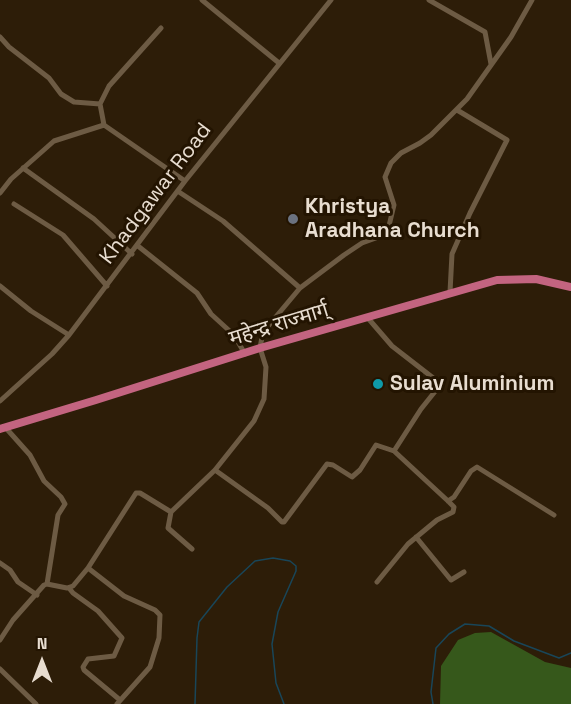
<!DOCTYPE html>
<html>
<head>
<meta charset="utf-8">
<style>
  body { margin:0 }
  #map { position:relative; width:571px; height:704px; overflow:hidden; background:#2d1d08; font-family:"Space Grotesk",sans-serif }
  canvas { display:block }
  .north { position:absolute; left:12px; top:632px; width:60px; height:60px; -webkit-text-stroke:4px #231401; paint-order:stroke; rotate:0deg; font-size:16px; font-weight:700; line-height:24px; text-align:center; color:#e8ddd0 }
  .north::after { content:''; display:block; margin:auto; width:21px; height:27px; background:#e8ddd0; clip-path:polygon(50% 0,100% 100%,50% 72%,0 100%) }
</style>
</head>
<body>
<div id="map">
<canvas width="571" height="704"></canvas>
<div class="north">N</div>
</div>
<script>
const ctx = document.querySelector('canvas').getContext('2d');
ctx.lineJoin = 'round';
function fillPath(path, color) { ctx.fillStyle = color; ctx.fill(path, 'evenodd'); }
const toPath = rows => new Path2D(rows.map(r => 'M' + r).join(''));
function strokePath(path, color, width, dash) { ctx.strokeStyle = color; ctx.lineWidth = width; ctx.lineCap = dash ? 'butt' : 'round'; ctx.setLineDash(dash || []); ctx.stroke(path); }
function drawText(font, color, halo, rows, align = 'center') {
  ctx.font = font + ' "Space Grotesk","Noto Sans Devanagari",sans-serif'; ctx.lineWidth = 6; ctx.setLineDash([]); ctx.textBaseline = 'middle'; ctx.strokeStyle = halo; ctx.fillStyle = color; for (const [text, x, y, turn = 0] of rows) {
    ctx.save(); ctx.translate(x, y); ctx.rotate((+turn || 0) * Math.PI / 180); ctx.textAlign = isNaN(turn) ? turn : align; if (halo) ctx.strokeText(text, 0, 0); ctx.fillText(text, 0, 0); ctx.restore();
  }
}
const forest = toPath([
  [491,632,545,662,571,668,571,704,440,704,441,666,458,640,475,633]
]);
const stream = toPath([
  [195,704,197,638,199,622,227,587,255,561,273,558,290,561,296,566,296,571,278,612,272,644,276,683,284,704],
  [433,704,431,692,436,648,449,634,465,624,489,626,514,641,559,658,571,653]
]);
const minor = toPath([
  [202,0,279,63],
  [429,0,485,32,491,64],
  [0,37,9,47,49,78,61,94,74,102,100,104],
  [104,125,100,104,109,86,161,28],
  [23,168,94,219,132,254],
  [179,192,223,221,300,288],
  [0,193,11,179,54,141,104,125,185,181],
  [14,204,63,235,107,286],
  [138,246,197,293,211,314,234,335,245,354],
  [0,286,31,311,69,335],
  [450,292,452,254,470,213,507,140,457,110],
  [367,317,392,346,441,384,421,409,394,451],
  [0,401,52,354,69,335,185,181,331,0],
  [5,427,30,455,44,481,61,497,65,504,58,515,47,584],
  [215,470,268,508,282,522,284,522,327,464,333,465,352,477,360,470,376,445,394,451,448,501,454,507,453,512,437,520,408,544,377,582],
  [448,501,454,497,471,471,477,467,554,515],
  [171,512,168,528,192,549],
  [416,537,451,580,464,572],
  [0,563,10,570,18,582,37,595],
  [88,568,124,596,155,610,160,615,159,638,150,667,117,704],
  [69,588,73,593,98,611,122,638,114,656,88,659,83,667,84,670,120,700],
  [0,640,13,620,44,585,47,584,67,588,73,586,88,568,136,493,140,493,171,512,215,470,254,421,264,399,266,367,260,348,262,337,269,325,300,288,344,255,362,243,387,234,394,205,385,177,391,163,401,153,420,143,431,135,467,99,511,37,532,0],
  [0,669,36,704]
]);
const highway = toPath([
  [0,429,96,400,260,348,497,280,536,279,571,287]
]);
const markers = [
  [293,219,6,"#6b7280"],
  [378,384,6,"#0f9aa8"]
];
const streetNames = [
  ["Khadgawar Road",156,194,-53],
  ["महेन्द्र राज्मार्ग्",279,325,-17]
];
const poiNames = [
  ["Khristya",305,207],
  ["Aradhana Church",305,231],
  ["Sulav Aluminium",390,384]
];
fillPath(forest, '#36581b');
strokePath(stream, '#194659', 1.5);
strokePath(minor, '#6d5b44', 5);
strokePath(highway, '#c36480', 8);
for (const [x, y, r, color] of markers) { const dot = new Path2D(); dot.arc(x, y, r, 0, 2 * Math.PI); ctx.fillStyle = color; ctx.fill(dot); strokePath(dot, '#231401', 2); }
drawText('21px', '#e8ddd0', '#231401', streetNames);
drawText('bold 21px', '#e8ddd0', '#231401', poiNames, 'left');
</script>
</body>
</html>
